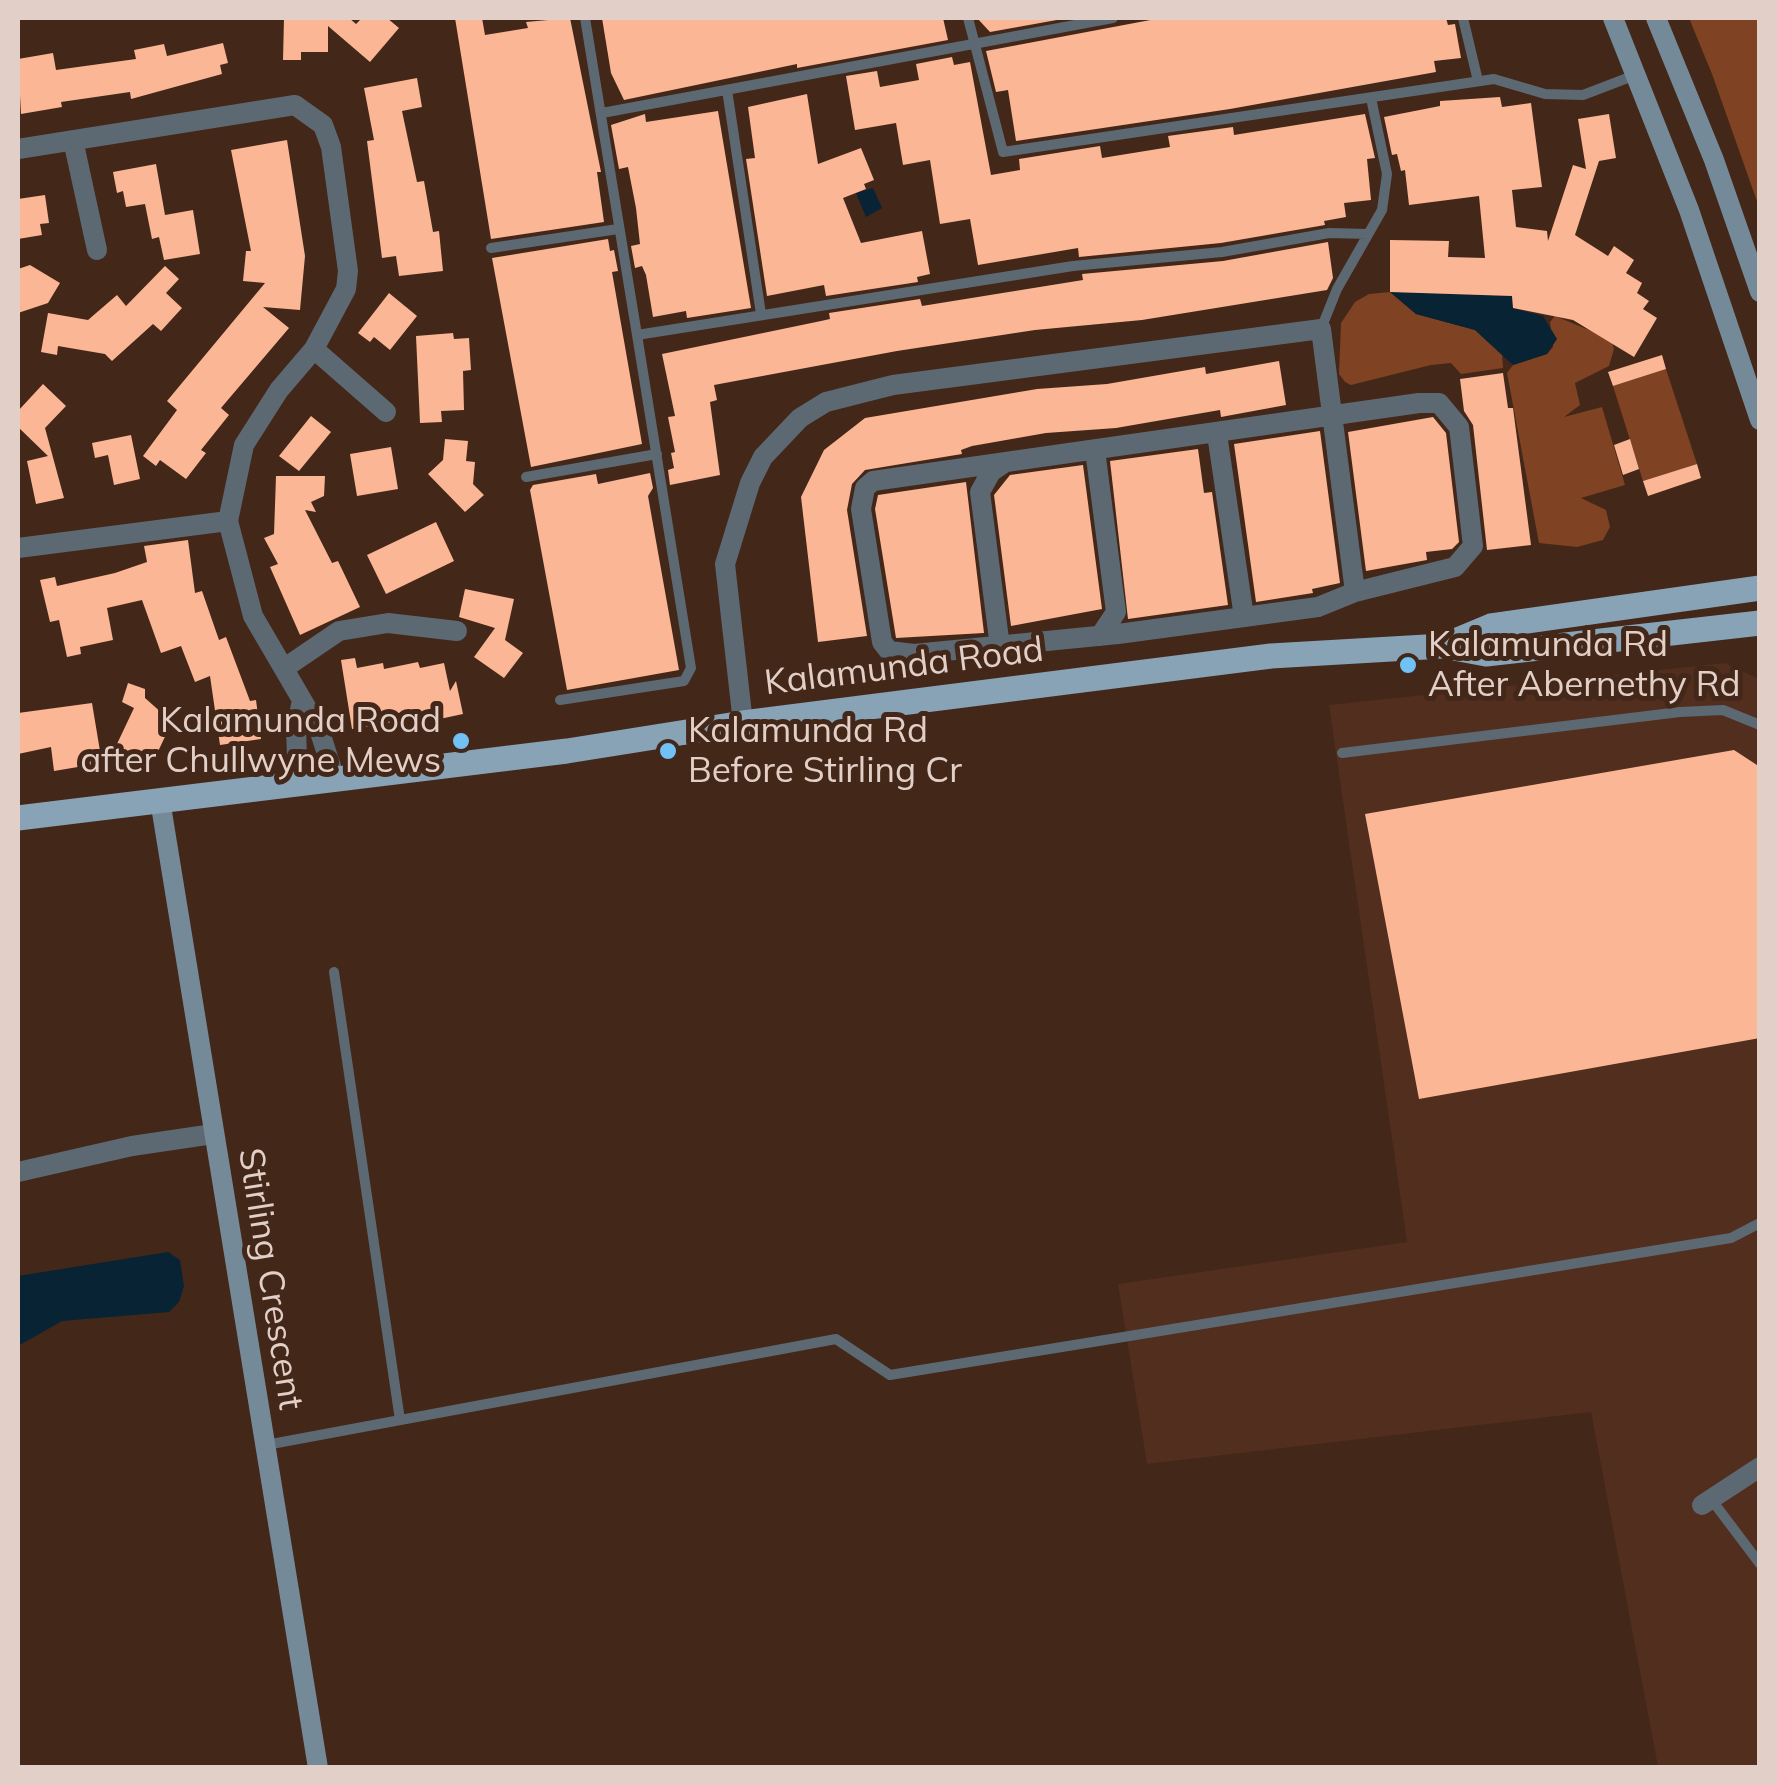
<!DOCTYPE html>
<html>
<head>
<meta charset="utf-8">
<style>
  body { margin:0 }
  #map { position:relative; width:1777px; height:1785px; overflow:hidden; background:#432719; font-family:Mulish,sans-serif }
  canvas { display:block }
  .frame { position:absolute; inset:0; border:20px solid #e2cfc7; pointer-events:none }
</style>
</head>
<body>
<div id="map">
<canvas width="1777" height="1785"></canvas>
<div class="frame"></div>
</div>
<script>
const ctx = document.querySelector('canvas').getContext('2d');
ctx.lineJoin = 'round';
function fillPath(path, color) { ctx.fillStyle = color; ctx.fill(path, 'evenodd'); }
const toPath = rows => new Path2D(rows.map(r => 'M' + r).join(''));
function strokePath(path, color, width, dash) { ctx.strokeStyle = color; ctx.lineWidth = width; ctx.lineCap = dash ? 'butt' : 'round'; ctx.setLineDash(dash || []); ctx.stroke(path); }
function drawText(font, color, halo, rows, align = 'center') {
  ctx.font = font + ' Mulish,sans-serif'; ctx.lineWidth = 10; ctx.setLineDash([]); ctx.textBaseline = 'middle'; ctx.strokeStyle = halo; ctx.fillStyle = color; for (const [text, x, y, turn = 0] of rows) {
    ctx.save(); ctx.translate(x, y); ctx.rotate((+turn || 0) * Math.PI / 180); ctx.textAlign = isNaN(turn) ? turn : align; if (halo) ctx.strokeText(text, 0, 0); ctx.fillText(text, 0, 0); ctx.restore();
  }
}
const built = toPath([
  [1725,663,1759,679,1759,1767,1658,1767,1591,1412,1147,1464,1118,1284,1407,1242,1329,705]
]);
const green = toPath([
  [1689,18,1759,18,1759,207,1712,74],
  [1390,292,1416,314,1475,330,1502,355,1503,368,1461,374,1451,363,1431,365,1351,385,1345,382,1339,374,1341,323,1355,302,1369,294],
  [1555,316,1611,339,1614,349,1609,366,1575,383,1580,405,1564,417,1602,407,1625,485,1581,498,1606,510,1610,527,1603,540,1577,547,1539,543,1507,373,1513,365,1547,354,1553,347,1550,322],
  [1666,369,1697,464,1643,481,1613,386]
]);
const water = toPath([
  [873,188,882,208,866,217,856,193],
  [1390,292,1512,296,1513,308,1543,316,1557,339,1547,354,1513,365,1475,330,1416,314],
  [168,1252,180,1260,184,1286,179,1302,169,1312,62,1321,18,1346,18,1276]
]);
const building = toPath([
  [284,18,349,18,356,24,362,18,387,18,399,28,370,62,328,26,328,52,301,52,301,60,283,60],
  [455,18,482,18,485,35,528,28,526,22,570,18,601,172,597,172,604,222,491,239],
  [602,18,943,18,948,40,797,68,797,64,624,100,611,73],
  [977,18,1068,18,990,32],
  [1161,18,1446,18,1448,25,1455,24,1461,58,1434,61,1436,72,1230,109,1016,141,1008,90,996,92,986,51],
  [223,43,228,63,220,65,222,74,131,99,130,92,61,102,62,107,21,114,18,59,53,53,56,70,136,59,134,50,164,44,167,56],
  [952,57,954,65,970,62,991,175,1020,170,1019,159,1100,146,1102,158,1170,147,1168,136,1233,127,1234,135,1365,114,1375,158,1367,159,1371,200,1344,203,1346,217,1324,221,1325,225,1221,243,1079,257,1078,248,978,265,970,219,940,224,930,160,903,165,896,123,855,130,846,76,877,71,880,87,919,80,916,64],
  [417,78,422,107,402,111,417,182,424,181,433,232,439,231,443,271,399,276,396,256,382,258,367,141,374,140,364,88],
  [807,94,818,164,861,148,874,180,864,184,866,189,843,198,861,243,922,231,930,274,917,277,918,282,826,296,824,285,767,296,746,159,755,158,748,107],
  [1500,97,1502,107,1531,103,1542,187,1512,190,1516,227,1547,231,1548,241,1573,165,1586,169,1578,119,1609,114,1616,158,1599,161,1575,235,1608,256,1614,246,1634,260,1626,273,1642,283,1637,293,1649,301,1643,309,1657,318,1634,357,1573,320,1513,308,1512,296,1390,292,1390,240,1449,241,1448,257,1485,258,1479,196,1409,205,1405,170,1401,171,1397,154,1392,155,1384,117,1440,106,1440,101],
  [718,111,751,308,687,318,686,311,653,317,646,275,642,266,635,268,631,246,640,244,636,208,628,167,619,169,611,125,645,114,646,122],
  [287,140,305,256,300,310,263,307,289,328,221,408,229,415,201,450,206,453,186,479,160,460,156,466,143,456,177,410,167,401,265,283,243,281,246,251,251,251,231,150],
  [156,164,165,215,193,210,200,254,164,260,159,237,152,239,145,204,126,207,123,191,117,193,113,172],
  [45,195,49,223,40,224,42,235,18,239,18,199],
  [608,239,610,251,614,250,618,271,612,272,642,444,531,467,492,258],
  [1328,242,1333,278,1327,290,1142,320,1035,330,897,351,714,385,717,400,710,402,720,475,670,485,668,470,674,468,671,453,675,452,668,417,675,416,662,354,821,321,830,319,829,313,920,299,922,306,1083,280,1082,274,1223,261],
  [30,265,60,283,48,303,18,313,18,269],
  [165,266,179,279,166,293,182,308,161,331,153,324,112,361,105,354,58,346,57,355,41,352,48,313,88,320,117,295,126,306],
  [389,293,417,316,390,350,374,337,370,342,358,333],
  [453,333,454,339,469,338,471,370,463,371,464,410,441,411,442,422,420,423,416,336],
  [1662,355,1666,369,1613,386,1608,372],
  [1279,361,1286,405,1221,417,1220,410,1116,428,1046,433,972,446,961,450,962,454,865,470,852,484,847,510,867,636,818,642,801,497,824,450,865,418,1037,389,1107,384,1205,367,1206,374],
  [1503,373,1508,408,1513,408,1531,545,1487,550,1473,425,1464,411,1460,379],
  [43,384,66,406,45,428,64,498,36,504,27,461,48,456,18,427,18,411],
  [311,416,331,432,299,471,279,456],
  [1433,417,1446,433,1459,542,1452,549,1426,552,1427,560,1366,571,1348,432],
  [1320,431,1340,583,1312,589,1313,593,1256,602,1234,444],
  [131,435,140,479,114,485,108,455,95,458,92,443],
  [445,439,468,441,466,461,475,462,473,484,484,495,465,512,428,474,443,460],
  [1630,439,1639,469,1623,475,1614,445],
  [391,447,398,489,357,496,350,454],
  [1198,449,1204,493,1212,492,1228,605,1128,619,1110,461],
  [1697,464,1701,478,1648,496,1643,481],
  [1083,465,1102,609,1011,626,994,495,1010,475],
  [650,473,653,488,648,496,679,670,567,690,530,490,533,485,596,474,598,484],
  [276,476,325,476,324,496,311,502,316,512,305,510,332,563,338,561,360,607,300,635,270,567,278,564,264,538,274,534],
  [966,482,984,633,896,638,875,509,878,495],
  [436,522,454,561,386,594,367,555],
  [188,540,195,593,202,591,219,640,226,637,250,701,256,700,261,739,220,745,210,676,195,682,181,646,161,653,142,600,107,608,113,640,80,647,81,654,67,657,59,620,50,622,40,580,55,577,57,586,115,573,147,562,144,546],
  [465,589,514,599,505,640,523,653,504,678,474,657,495,628,459,617],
  [355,658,357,668,383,663,384,669,418,662,420,668,444,663,450,691,456,681,463,714,416,724,415,719,352,729,341,660],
  [128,683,145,689,145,698,172,722,153,762,116,746,134,708,122,702],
  [92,703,102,763,54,771,51,747,18,754,18,713],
  [1734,750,1760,767,1760,1038,1419,1099,1365,814]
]);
const lane = toPath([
  [585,18,637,335,1073,266,1222,252,1329,233,1368,234],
  [968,18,1003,152,1494,79,1545,94,1583,95,1638,74],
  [1463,18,1478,81],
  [727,90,761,314],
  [602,113,1113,18],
  [491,248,618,229],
  [1321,329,1337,289,1382,210,1387,174,1371,98],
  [526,477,657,454],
  [560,700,684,681,691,668,637,335],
  [1342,753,1680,712,1723,710,1760,725],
  [334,972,400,1420],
  [266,1445,836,1339,890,1375,1731,1238,1760,1223],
  [1711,1499,1760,1564]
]);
const street = toPath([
  [73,140,97,250],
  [18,149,295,105,323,125,331,147,348,271,346,289,314,349,279,390,244,445,228,521,253,616,319,729,334,776],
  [314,349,386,412],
  [1419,403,1439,403,1459,427,1473,546,1455,567,1355,592,1318,607,1118,634,914,654,889,651,882,642,861,509,865,488,873,481,1419,403],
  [1217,434,1244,617],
  [1095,450,1116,612,1100,636],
  [18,548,228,521],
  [1000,647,980,492,991,472,1004,463],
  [286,667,339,631,388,623,457,631],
  [743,723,725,564,750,483,763,457,800,418,826,402,893,385,1321,329,1355,592],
  [298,781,296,730,301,705],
  [18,1172,132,1146,213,1134],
  [1702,1505,1760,1467]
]);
const secondary = toPath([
  [1613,18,1689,210,1760,420],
  [1656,18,1714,160,1760,292],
  [160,800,318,1768]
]);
const primary = toPath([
  [1443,646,1491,626,1760,588],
  [18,818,567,751,743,723,1271,656,1443,646,1486,654,1760,623]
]);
const markers = [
  [1408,665,10,"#72c1f5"],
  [461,741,10,"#72c1f5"],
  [668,751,10,"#72c1f5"]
];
const poiNames = [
  ["Kalamunda Rd",1428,645],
  ["After Abernethy Rd",1428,685],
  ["Kalamunda Road",441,721,"right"],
  ["after Chullwyne Mews",441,761,"right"],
  ["Kalamunda Rd",688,731],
  ["Before Stirling Cr",688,771]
];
const streetNames = [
  ["Kalamunda Road",904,667,-7],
  ["Stirling Crescent",270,1279,81]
];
fillPath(built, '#512e1d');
fillPath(green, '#7f4222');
fillPath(water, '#072334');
fillPath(building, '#fbb695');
strokePath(lane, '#5c6973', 10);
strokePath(street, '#5c6973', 20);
strokePath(secondary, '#758a99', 20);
strokePath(primary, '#88a3b6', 25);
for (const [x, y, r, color] of markers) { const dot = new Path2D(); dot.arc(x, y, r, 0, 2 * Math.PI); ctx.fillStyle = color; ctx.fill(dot); strokePath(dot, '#432719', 4); }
drawText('35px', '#e2cfc7', '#432719', poiNames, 'left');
drawText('35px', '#e2cfc7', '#432719', streetNames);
</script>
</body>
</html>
